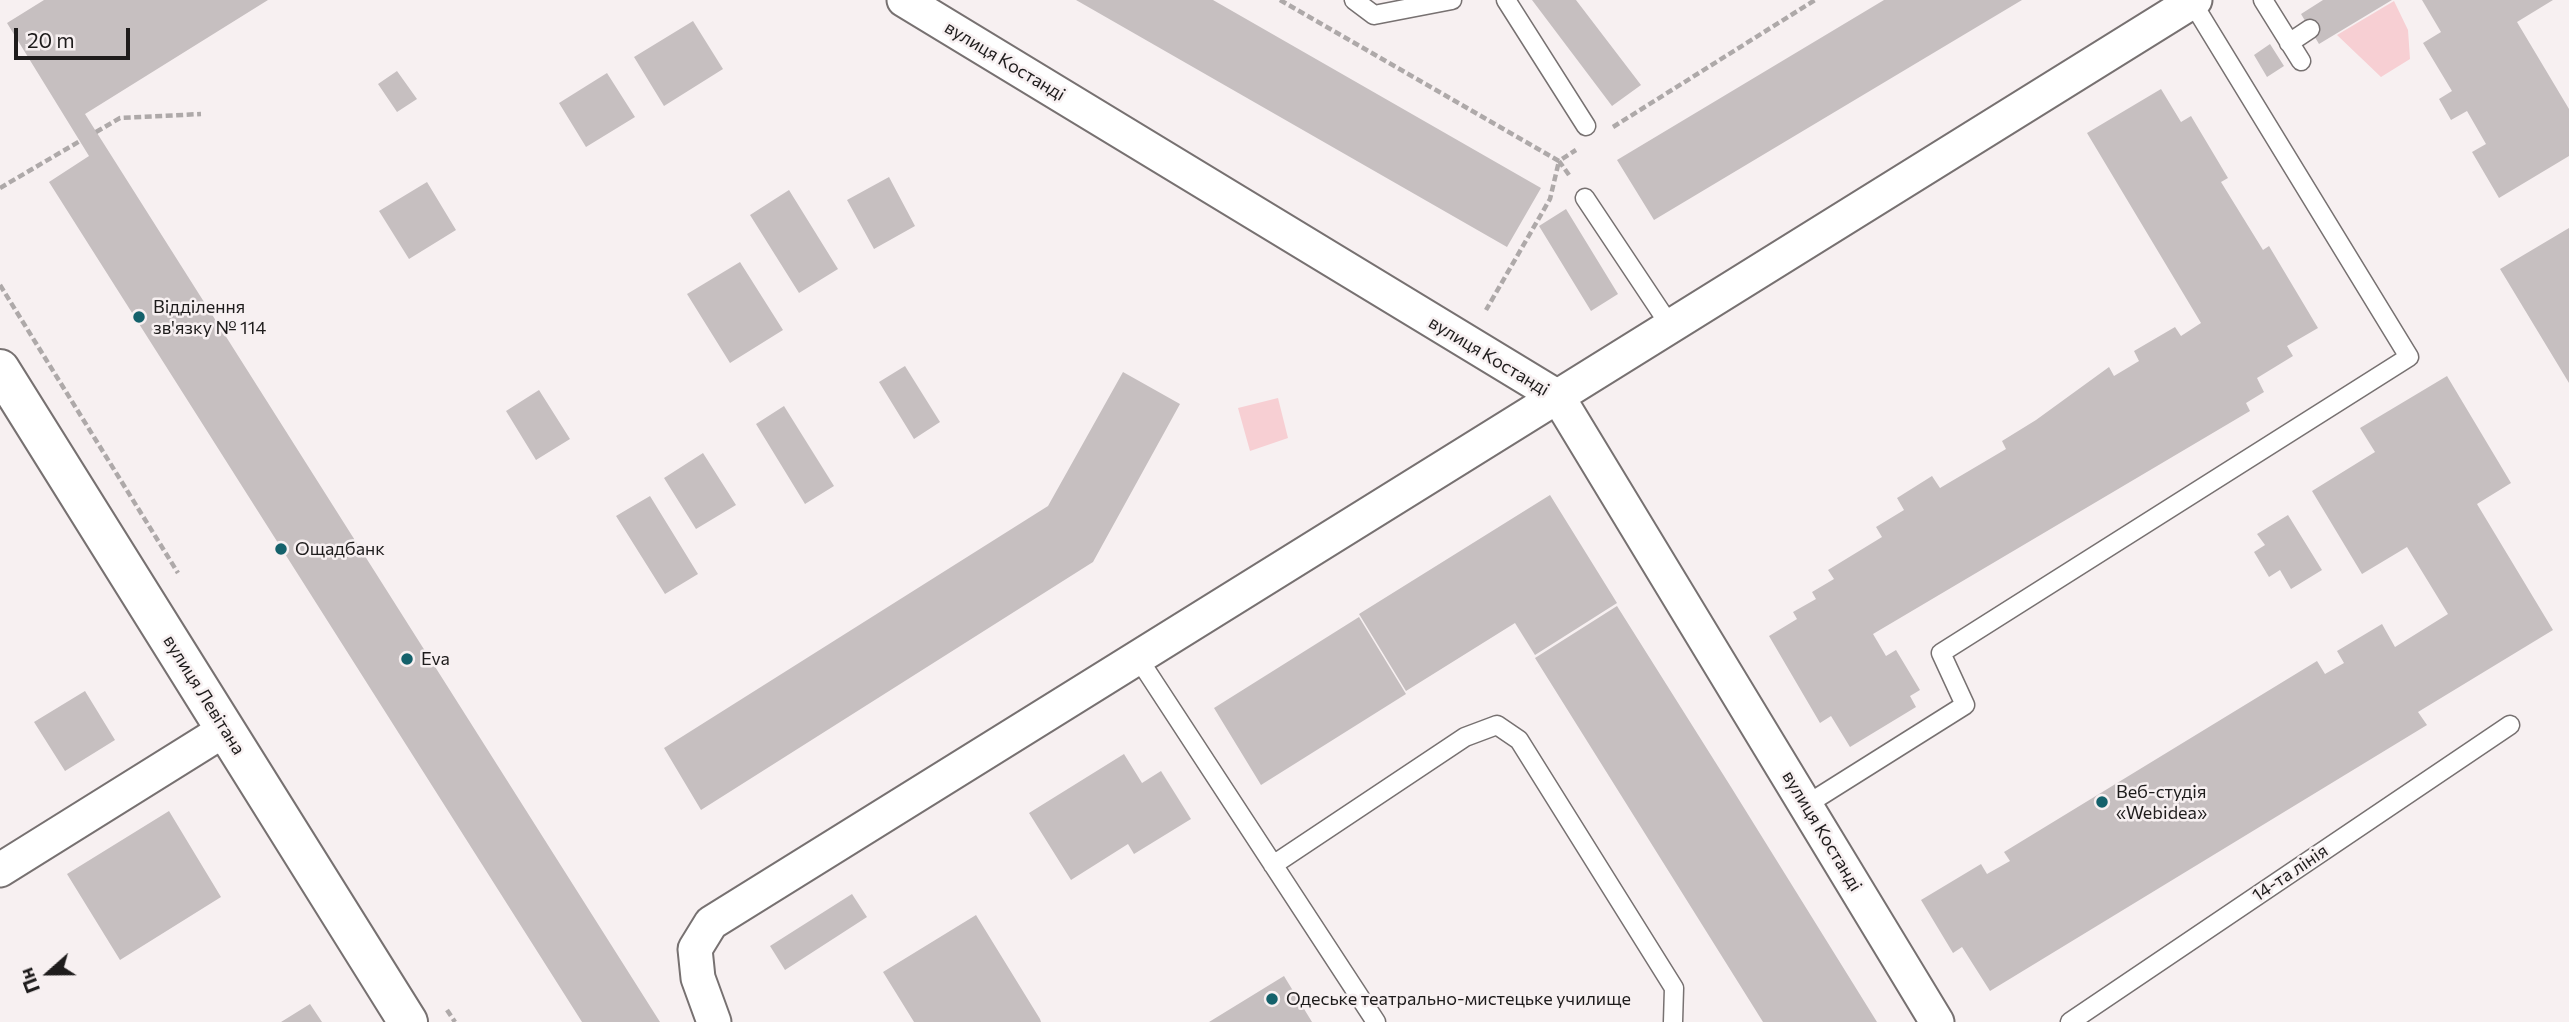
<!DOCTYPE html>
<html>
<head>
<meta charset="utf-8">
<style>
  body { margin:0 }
  #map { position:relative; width:2569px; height:1022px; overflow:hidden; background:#f7f0f1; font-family:Commissioner,sans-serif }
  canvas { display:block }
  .north { position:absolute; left:14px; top:938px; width:70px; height:70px; -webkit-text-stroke:5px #f7f0f1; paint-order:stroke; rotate:249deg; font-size:19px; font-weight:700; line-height:28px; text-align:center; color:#1e1c1c }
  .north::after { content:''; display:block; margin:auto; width:24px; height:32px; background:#1e1c1c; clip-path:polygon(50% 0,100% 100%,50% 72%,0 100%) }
  .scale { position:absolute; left:14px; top:28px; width:116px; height:32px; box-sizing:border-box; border:4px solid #1e1c1c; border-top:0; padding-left:9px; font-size:21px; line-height:24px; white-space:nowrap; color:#1e1c1c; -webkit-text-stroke:5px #f7f0f1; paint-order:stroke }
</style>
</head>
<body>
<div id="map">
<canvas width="2569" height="1022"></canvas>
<div class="north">Пн</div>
<div class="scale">20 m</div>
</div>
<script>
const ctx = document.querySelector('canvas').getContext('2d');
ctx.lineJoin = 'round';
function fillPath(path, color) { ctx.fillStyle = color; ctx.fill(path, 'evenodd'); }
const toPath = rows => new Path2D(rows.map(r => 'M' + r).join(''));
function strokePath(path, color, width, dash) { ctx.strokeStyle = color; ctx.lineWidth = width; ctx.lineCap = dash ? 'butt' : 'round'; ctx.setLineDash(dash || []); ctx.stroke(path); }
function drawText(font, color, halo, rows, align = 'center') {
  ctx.font = font + ' Commissioner,sans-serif'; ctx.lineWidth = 5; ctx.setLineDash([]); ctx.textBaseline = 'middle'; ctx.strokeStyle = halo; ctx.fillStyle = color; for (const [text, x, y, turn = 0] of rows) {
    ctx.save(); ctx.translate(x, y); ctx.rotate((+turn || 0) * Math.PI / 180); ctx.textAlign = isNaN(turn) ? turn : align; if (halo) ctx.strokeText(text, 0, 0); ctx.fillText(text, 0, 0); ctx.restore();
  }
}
const green = toPath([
  [2394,1,2408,30,2410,59,2381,77,2337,35],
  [1278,398,1288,438,1250,451,1238,408]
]);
const building = toPath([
  [44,0,268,0,85,114,660,1022,582,1022,49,182,89,156,7,23],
  [1076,0,1213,0,1541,188,1507,247],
  [1532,0,1576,0,1641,85,1612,106],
  [1884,0,2022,0,1654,220,1617,160],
  [2323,0,2392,0,2319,44,2301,14],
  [2422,0,2553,0,2517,22,2569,109,2569,156,2499,198,2472,152,2486,144,2467,111,2451,120,2439,99,2452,91,2423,43,2441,32],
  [693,21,723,69,664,106,634,57],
  [2270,44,2284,66,2267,77,2254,55],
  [397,71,417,99,397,112,378,84],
  [607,73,635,117,586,147,559,103],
  [2161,89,2181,122,2191,116,2228,178,2221,182,2263,250,2269,246,2318,328,2287,346,2293,356,2257,378,2264,392,2246,403,2250,411,1873,634,1886,656,1896,650,1920,690,1910,696,1916,707,1850,747,1831,716,1820,723,1769,636,1797,619,1793,612,1816,599,1812,592,1834,579,1828,570,1882,537,1876,527,1904,510,1897,498,1932,476,1940,488,2006,449,2002,441,2036,420,2109,367,2114,376,2139,361,2134,351,2175,327,2181,336,2201,323,2087,133],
  [889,177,915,226,874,249,847,200],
  [427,182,456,230,409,259,379,211],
  [789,190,838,269,799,293,750,215],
  [1566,209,1618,294,1591,311,1539,226],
  [2569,228,2569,383,2500,269],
  [740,262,783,330,730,363,687,294],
  [905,366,940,422,914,439,879,382],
  [1123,372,1180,404,1093,562,701,810,664,748,1048,506],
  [2447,376,2511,483,2477,504,2553,630,2418,712,2427,725,1990,991,1962,947,1953,953,1921,900,1981,864,1987,874,2010,861,2004,852,2317,661,2325,674,2344,663,2337,651,2382,624,2395,647,2448,614,2407,547,2362,574,2312,491,2375,452,2360,428],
  [539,390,570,439,536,460,506,411],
  [784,406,834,486,805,504,756,424],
  [703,453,736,505,696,529,664,478],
  [1550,495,1617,603,1535,655,1515,623,1406,691,1359,614],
  [650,496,698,574,665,594,616,516],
  [2288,515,2322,570,2291,589,2280,570,2269,577,2254,552,2265,545,2257,534],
  [1617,606,1731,787,1877,1022,1763,1022,1535,658],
  [1359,617,1406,694,1261,785,1214,708],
  [85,691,115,740,65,771,34,722],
  [1124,754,1142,783,1161,771,1191,819,1134,854,1128,844,1071,880,1029,813],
  [169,811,221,897,120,960,67,874],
  [852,894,867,917,785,970,770,946],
  [976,915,1040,1019,1041,1022,914,1022,883,972],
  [1284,976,1312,1022,1209,1022],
  [310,1004,322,1022,281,1022]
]);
const path = toPath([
  [1280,0,1559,161,1550,199,1486,310],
  [1613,127,1815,0],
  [96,132,120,118,201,114],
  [1569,175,1559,161,1576,150],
  [0,188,80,141],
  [0,285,178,573],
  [447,1010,455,1022]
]);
const lane = toPath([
  [1354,0,1374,15,1452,0],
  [1506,0,1586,126],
  [2263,0,2301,61],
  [2289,43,2310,29],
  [1585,198,1671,327],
  [1138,658,1376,1022],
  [1806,805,1965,705,1941,653,2409,357,2192,2],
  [1273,865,1465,737,1497,725,1519,740,1674,988,1673,1022],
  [2070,1022,2510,725]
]);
const street = toPath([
  [904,0,1558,397,1937,1022],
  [0,870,226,729],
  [714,1022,698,978,695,949,711,923,2195,0]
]);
const secondary = toPath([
  [0,369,408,1022]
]);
const markers = [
  [139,317,7,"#14616b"],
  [281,549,7,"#14616b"],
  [407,659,7,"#14616b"],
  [2102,802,7,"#14616b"],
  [1272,999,7,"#14616b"]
];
const streetNames = [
  ["вулиця Костанді",1005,61,31],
  ["вулиця Костанді",1489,356,31],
  ["вулиця Левітана",204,695,58],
  ["вулиця Костанді",1822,831,59],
  ["14-та лінія",2290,873,-34]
];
const poiNames = [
  ["Відділення",153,307],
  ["зв'язку № 114",153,328],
  ["Ощадбанк",295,549],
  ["Eva",421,659],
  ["Веб-студія",2116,792],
  ["«Webidea»",2116,813],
  ["Одеське театрально-мистецьке училище",1286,999]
];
fillPath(green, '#f7cfd3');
fillPath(building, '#c6bfc0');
strokePath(lane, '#777171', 21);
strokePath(street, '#777171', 37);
strokePath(secondary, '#777171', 42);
strokePath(path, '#aea9a9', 4.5, [7, 3.5]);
strokePath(lane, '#fff', 18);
strokePath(street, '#fff', 33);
strokePath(secondary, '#fff', 38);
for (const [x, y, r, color] of markers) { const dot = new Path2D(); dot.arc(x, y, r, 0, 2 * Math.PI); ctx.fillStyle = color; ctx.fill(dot); strokePath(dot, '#f7f0f1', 2.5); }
drawText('18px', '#1e1c1c', '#f7f0f1', streetNames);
drawText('18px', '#1e1c1c', '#f7f0f1', poiNames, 'left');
</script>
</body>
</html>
